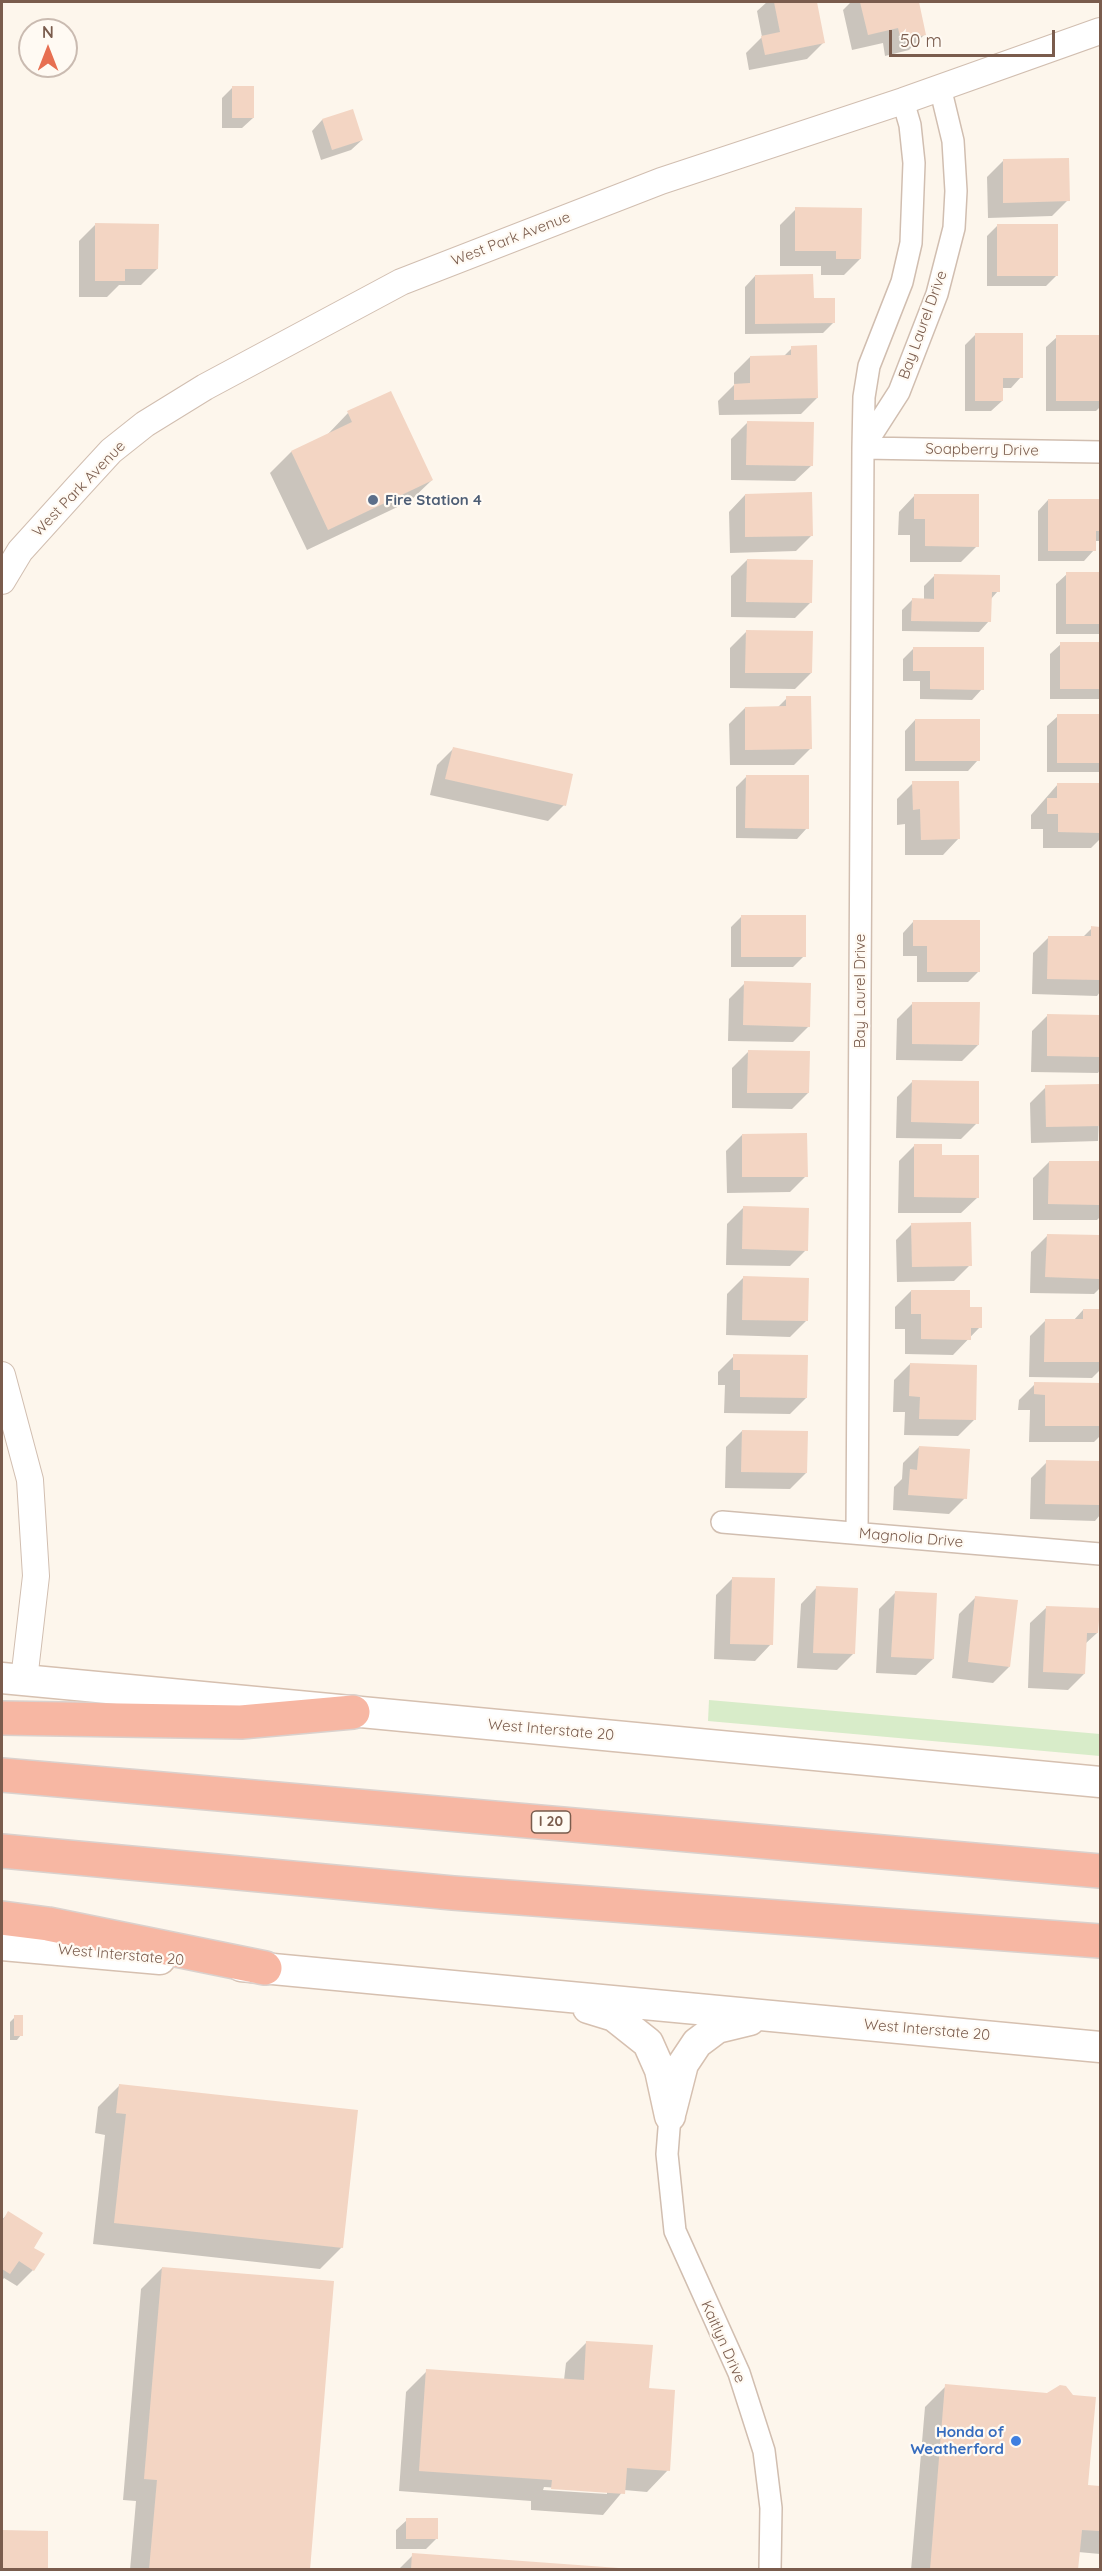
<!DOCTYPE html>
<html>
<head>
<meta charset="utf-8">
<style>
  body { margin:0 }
  #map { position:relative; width:1102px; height:2571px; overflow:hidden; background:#fdf6ec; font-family:Quicksand,sans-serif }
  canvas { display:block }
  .frame { position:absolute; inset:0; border:3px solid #7a5c4d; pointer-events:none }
  .north { position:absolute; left:18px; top:18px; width:60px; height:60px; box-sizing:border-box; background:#fffaf3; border:2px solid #cabbb1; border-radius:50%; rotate:0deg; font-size:16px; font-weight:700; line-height:24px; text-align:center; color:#7a5c4d }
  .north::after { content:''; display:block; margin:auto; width:21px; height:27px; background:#e76f51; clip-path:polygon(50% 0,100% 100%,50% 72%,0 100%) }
  .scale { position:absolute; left:889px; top:30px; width:166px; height:27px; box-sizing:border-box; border:3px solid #7a5c4d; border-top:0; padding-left:8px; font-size:18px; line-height:21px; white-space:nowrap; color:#7a5c4d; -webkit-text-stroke:4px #fffaf3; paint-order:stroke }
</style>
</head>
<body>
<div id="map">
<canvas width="1102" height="2571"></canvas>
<div class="frame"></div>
<div class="north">N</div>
<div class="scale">50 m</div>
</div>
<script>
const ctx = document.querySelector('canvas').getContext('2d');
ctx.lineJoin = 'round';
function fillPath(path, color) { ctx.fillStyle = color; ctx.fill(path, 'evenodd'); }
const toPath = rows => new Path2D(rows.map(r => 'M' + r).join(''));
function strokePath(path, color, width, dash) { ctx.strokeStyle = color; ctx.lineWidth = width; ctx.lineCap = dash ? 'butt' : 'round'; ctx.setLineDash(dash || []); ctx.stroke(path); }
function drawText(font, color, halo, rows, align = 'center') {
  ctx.font = font + ' Quicksand,sans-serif'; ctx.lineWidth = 4.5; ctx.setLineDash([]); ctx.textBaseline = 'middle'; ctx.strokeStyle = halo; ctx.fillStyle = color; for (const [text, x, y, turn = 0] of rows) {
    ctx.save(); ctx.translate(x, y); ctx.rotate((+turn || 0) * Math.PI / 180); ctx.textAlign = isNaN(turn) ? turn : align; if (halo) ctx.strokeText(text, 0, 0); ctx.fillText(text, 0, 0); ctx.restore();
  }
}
const green = toPath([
  [709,1700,1100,1734,1100,1756,708,1721]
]);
const shadow = toPath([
  [767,2,815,2,823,43,807,59,749,70,746,53,762,37,757,11],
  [851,2,917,2,925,34,909,50,885,56,883,43,852,50,843,10],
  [232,88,253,118,242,128,222,128,222,98],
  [352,111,362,140,351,150,321,160,312,131,322,120],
  [1003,161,1068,200,1052,216,988,218,987,177],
  [796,209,860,259,844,275,821,275,821,266,780,266,780,225],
  [95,225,157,269,141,285,119,285,107,297,79,297,79,241],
  [997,226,1056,276,1046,286,987,286,987,236],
  [755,276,812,299,834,322,823,333,745,334,745,287],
  [976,334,1021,377,1011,388,1002,388,1002,401,991,411,965,411,965,345],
  [1057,337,1100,337,1100,407,1096,411,1046,411,1046,347],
  [792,348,817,398,801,414,719,415,718,401,734,385,734,373,750,357,783,357],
  [390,393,432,480,410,501,307,550,270,473,291,452,327,435,348,413],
  [747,423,812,465,795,481,731,480,731,439],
  [745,495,812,535,796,551,730,553,729,512],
  [915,495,977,546,961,562,910,562,910,535,898,535,899,512],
  [1048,500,1100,500,1100,541,1094,541,1094,550,1084,561,1038,561,1038,511],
  [747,560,811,602,795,618,731,617,731,576],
  [1067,574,1100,574,1100,634,1056,634,1056,584],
  [935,575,998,591,990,600,989,621,979,632,902,631,902,610,912,600,924,600,924,586],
  [746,632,811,673,795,689,730,688,730,648],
  [1061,644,1100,644,1100,699,1050,699,1050,654],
  [913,649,982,689,972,700,920,699,920,681,903,681,903,659],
  [787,698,810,749,794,765,730,765,729,724,745,708,777,708],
  [1058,716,1100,716,1100,772,1047,772,1047,726],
  [915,720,978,760,968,771,905,771,905,731],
  [453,749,564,805,548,821,430,795,437,765],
  [746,777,807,828,797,839,736,838,736,787],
  [913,783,959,838,943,855,905,855,905,824,897,825,897,799],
  [1058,784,1100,785,1100,839,1091,848,1043,848,1043,829,1031,829,1031,815],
  [741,917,804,956,793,967,731,967,731,927],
  [913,922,978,972,968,982,917,982,917,956,903,956,903,933],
  [1092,928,1100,928,1100,992,1097,996,1032,994,1033,953,1049,937,1082,938],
  [745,983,809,1026,793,1042,728,1041,729,999],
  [913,1003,978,1045,962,1061,896,1060,897,1019],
  [1048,1015,1100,1016,1100,1070,1098,1073,1031,1072,1032,1031],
  [748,1052,808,1093,792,1109,732,1108,732,1068],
  [913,1081,977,1123,961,1139,896,1138,897,1097],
  [1100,1085,1098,1141,1031,1143,1030,1103,1046,1087],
  [742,1135,806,1176,790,1192,727,1193,726,1151],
  [915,1145,940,1156,978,1197,961,1213,898,1213,899,1161],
  [1049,1162,1100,1163,1100,1217,1097,1220,1033,1220,1033,1178],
  [743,1208,806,1250,790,1266,726,1265,727,1224],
  [912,1224,970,1265,954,1281,897,1282,896,1240],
  [1047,1236,1100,1237,1100,1288,1094,1294,1030,1293,1031,1252],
  [743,1278,806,1321,790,1337,726,1335,727,1294],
  [911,1291,969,1308,980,1327,953,1355,905,1354,905,1329,895,1329,895,1307],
  [1083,1310,1100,1311,1100,1370,1092,1378,1029,1377,1030,1336,1046,1320,1073,1321],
  [734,1356,806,1398,790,1414,724,1413,725,1385,718,1385,718,1372],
  [910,1364,974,1420,958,1436,904,1435,905,1412,893,1412,894,1380],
  [1035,1384,1100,1384,1100,1436,1094,1442,1029,1442,1030,1410,1018,1410,1019,1400],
  [742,1431,806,1473,790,1489,725,1488,726,1447],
  [919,1447,965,1498,949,1514,893,1510,894,1487,902,1479,903,1463],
  [1047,1462,1100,1463,1100,1515,1095,1521,1030,1519,1031,1478],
  [732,1579,771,1644,755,1661,714,1659,716,1595],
  [817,1587,853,1654,837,1670,797,1668,801,1604],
  [895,1593,933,1659,916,1675,876,1673,879,1609],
  [976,1597,1009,1667,993,1683,952,1678,959,1614],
  [1047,1607,1097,1633,1085,1644,1084,1674,1068,1690,1028,1688,1030,1623],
  [15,2017,21,2035,17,2040,10,2040,10,2022],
  [119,2086,342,2247,320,2269,93,2244,105,2135,95,2133,98,2107],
  [8,2213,32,2249,33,2270,17,2286,4,2278,2,2281,2,2220],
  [162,2268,309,2570,130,2570,136,2501,123,2500,141,2289],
  [587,2342,648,2389,668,2470,647,2492,624,2490,603,2515,531,2510,531,2501,399,2491,406,2392,427,2371,564,2380,566,2363],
  [544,2487,607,2491,607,2494,543,2490],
  [946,2386,1072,2396,1087,2486,1100,2487,1100,2554,1078,2552,1077,2570,911,2570,925,2407],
  [407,2520,437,2538,426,2549,396,2549,396,2530],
  [2,2532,47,2532,46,2570,2,2570],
  [413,2555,621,2570,398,2570]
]);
const building = toPath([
  [774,2,817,2,825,43,765,55,761,36,780,32],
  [860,2,919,2,926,35,901,40,898,28,868,35],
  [232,86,254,86,254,118,232,118],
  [353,109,363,140,332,150,322,119],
  [1069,158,1070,201,1003,203,1003,159],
  [795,207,862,208,861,259,836,259,836,251,795,251],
  [95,223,159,224,158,269,125,269,125,281,95,281],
  [997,224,1058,224,1058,276,997,276],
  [813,274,814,298,835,298,835,323,755,324,755,275],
  [975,333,1023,333,1023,378,1003,378,1003,401,975,401],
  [1056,335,1100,335,1100,401,1056,401],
  [817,345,818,398,734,400,734,384,750,383,750,356,791,355,791,346],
  [391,391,433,480,328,530,291,451,352,422,347,411],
  [747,421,814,422,813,466,746,465],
  [812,492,813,536,745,537,745,494],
  [914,494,979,494,979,547,925,546,925,519,914,519],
  [1048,499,1100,499,1100,531,1096,531,1096,551,1048,551],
  [747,559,813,560,812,603,746,602],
  [1066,572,1100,572,1100,624,1066,624],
  [934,574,1000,575,1000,592,992,592,991,622,911,621,912,598,934,599],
  [746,630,813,631,812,673,745,673],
  [1060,642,1100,642,1100,689,1060,689],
  [913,647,984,647,984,690,930,689,930,671,913,671],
  [786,696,811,696,812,749,745,750,745,707,786,706],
  [1057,714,1100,714,1100,763,1057,763],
  [915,719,980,719,980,761,915,761],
  [453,747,573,774,566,806,445,779],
  [746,775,809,775,809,829,745,828],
  [912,781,959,781,960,839,921,840,920,809,913,810],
  [1057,783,1100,783,1100,833,1058,832,1058,814,1047,814,1047,798,1057,798],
  [741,915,806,915,806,957,741,957],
  [913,920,980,920,980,972,927,972,927,946,913,946],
  [1091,926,1100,927,1100,980,1047,979,1048,936,1091,936],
  [744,981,811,983,810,1027,743,1025],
  [912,1002,980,1002,979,1045,912,1044],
  [1047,1014,1100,1015,1100,1057,1047,1056],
  [748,1050,810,1051,809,1093,747,1093],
  [912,1080,979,1081,979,1124,911,1122],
  [1100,1084,1100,1126,1046,1127,1045,1085],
  [807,1133,808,1177,742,1177,742,1134],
  [914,1144,942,1144,942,1155,979,1155,979,1198,914,1197],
  [1049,1161,1100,1161,1100,1205,1048,1204],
  [743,1206,809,1208,808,1251,742,1249],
  [971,1222,972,1266,912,1267,911,1223],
  [1047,1234,1100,1235,1100,1279,1045,1277],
  [743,1276,809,1278,808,1321,742,1320],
  [911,1290,970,1290,970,1307,982,1307,982,1328,971,1328,971,1340,921,1339,921,1314,911,1314],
  [1083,1309,1100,1309,1100,1362,1044,1362,1045,1319,1083,1319],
  [733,1354,808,1355,807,1398,740,1397,740,1370,733,1370],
  [910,1363,977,1365,976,1420,919,1419,920,1397,909,1396],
  [1034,1382,1100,1383,1100,1426,1045,1426,1045,1395,1034,1394],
  [742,1430,808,1431,807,1473,741,1472],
  [919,1446,970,1449,967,1499,908,1495,910,1469,917,1470],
  [1046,1460,1100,1461,1100,1505,1045,1504],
  [732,1577,775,1578,773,1645,730,1644],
  [816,1586,858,1588,855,1654,813,1653],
  [895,1591,937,1593,934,1659,891,1657],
  [975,1596,1018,1600,1010,1667,968,1662],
  [1046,1606,1100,1608,1098,1633,1087,1633,1085,1674,1043,1672],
  [14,2015,23,2015,23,2036,14,2036],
  [119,2084,358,2110,343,2248,114,2223,126,2114,116,2113],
  [8,2211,43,2233,34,2248,45,2254,34,2271,19,2261,10,2274,2,2269,2,2222],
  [162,2267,334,2281,310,2570,149,2570,157,2480,144,2479],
  [586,2341,653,2345,649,2388,675,2390,670,2471,627,2468,625,2494,551,2489,552,2480,419,2471,426,2369,584,2380],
  [945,2384,1047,2393,1060,2385,1066,2386,1073,2395,1096,2397,1088,2485,1100,2486,1100,2531,1082,2530,1078,2570,930,2570],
  [406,2518,438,2518,438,2539,406,2539],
  [2,2530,48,2531,48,2570,2,2570],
  [412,2553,619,2568,619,2570,411,2570]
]);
const minor = toPath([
  [903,101,910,125,914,163,911,243,902,282,869,366,864,397,863,448,899,392,937,294,954,228,956,191,953,141,940,87],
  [722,1522,1100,1554],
  [857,1533,863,448,1100,452],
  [670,2116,667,2154,675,2231,739,2373,764,2451,771,2508,770,2570]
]);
const tertiary = toPath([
  [2,581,20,551,77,488,111,451,145,424,205,387,401,282,661,181,903,101,1100,31],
  [2,1375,30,1480,36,1576,24,1680]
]);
const secondary = toPath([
  [2,1678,1100,1782],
  [2,1945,160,1959],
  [241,1966,1100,2047],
  [588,2008,614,2016,648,2043,660,2070,670,2116],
  [671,2111,683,2064,697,2043,717,2028,750,2020]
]);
const motorway = toPath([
  [2,1718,241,1722,353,1712],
  [2,1775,1100,1871],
  [2,1851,453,1893,1100,1941],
  [2,1918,48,1924,265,1968]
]);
const markers = [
  [373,500,6,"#5c6f8a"],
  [1016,2441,6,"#3f7fe0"]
];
const shields = [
  [551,1822,39]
];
const shieldNames = [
  ["I 20",551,1822]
];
const streetNames = [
  ["West Park Avenue",511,239,-21],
  ["Bay Laurel Drive",923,325,-70],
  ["Soapberry Drive",982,450,1],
  ["West Park Avenue",79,489,-46],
  ["Bay Laurel Drive",860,991,-90],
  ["Magnolia Drive",911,1538,5],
  ["West Interstate 20",551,1730,5],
  ["West Interstate 20",121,1955,5],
  ["West Interstate 20",927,2030,5],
  ["Kaitlyn Drive",723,2342,66]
];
const serviceNames = [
  ["Fire Station 4",385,500]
];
const shopNames = [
  ["Honda of",1004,2432],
  ["Weatherford",1004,2449]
];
fillPath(green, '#d8ecc9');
fillPath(shadow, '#0003');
fillPath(building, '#f3d5c3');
strokePath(minor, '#d1beb0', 24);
strokePath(tertiary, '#d1beb0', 28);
strokePath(secondary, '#d6c0b0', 33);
strokePath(motorway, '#dad1cd', 36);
strokePath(minor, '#fff', 21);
strokePath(tertiary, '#fff', 26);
strokePath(secondary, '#fff', 30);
strokePath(motorway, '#f7b7a3', 33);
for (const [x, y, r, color] of markers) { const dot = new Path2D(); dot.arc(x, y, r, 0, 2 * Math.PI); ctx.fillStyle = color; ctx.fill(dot); strokePath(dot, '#fffaf3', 2); }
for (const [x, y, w] of shields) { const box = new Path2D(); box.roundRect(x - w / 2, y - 11, w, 22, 4.5); ctx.fillStyle = '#fffaf3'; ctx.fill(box); strokePath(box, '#7a5c4d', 1.5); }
drawText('bold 14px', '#7a5c4d', null, shieldNames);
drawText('15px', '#7a5c4d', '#fffaf3', streetNames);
drawText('bold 15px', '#4e5e75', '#fffaf3', serviceNames, 'left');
drawText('bold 15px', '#366cbe', '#fffaf3', shopNames, 'right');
</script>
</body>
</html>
